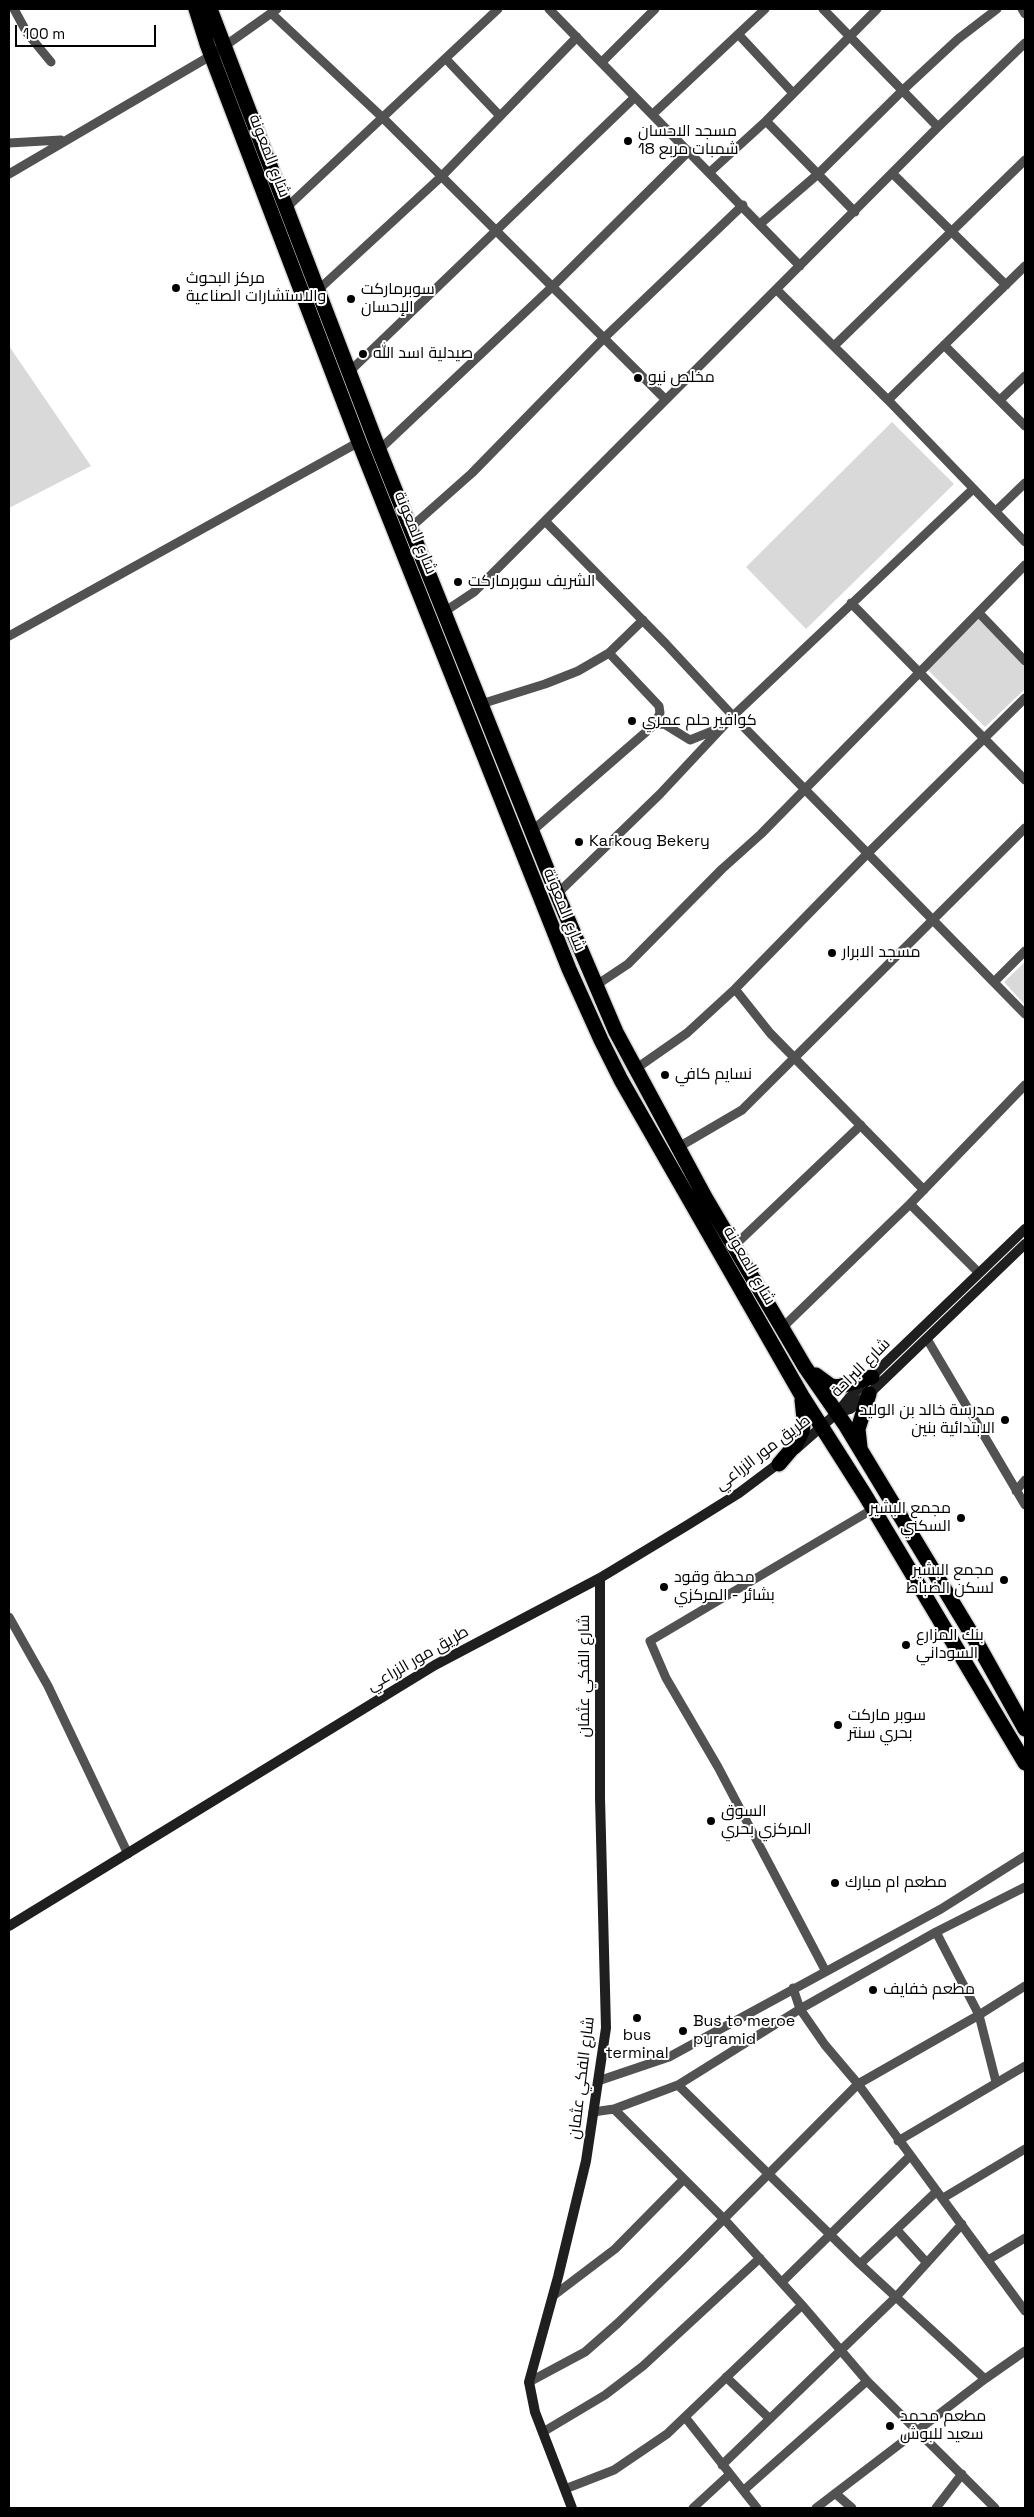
<!DOCTYPE html>
<html>
<head>
<meta charset="utf-8">
<style>
  body { margin:0 }
  #map { position:relative; width:1034px; height:2517px; overflow:hidden; background:#fff; font-family:"Space Grotesk",sans-serif }
  canvas { display:block }
  .frame { position:absolute; inset:0; border:10px solid #000; pointer-events:none }
  .scale { position:absolute; left:15px; top:25px; width:141px; height:22px; box-sizing:border-box; border:2px solid #000; border-top:0; padding-left:6px; font-size:15px; line-height:18px; white-space:nowrap; color:#000; -webkit-text-stroke:4px #fff; paint-order:stroke }
</style>
</head>
<body>
<div id="map">
<canvas width="1034" height="2517"></canvas>
<div class="frame"></div>
<div class="scale">100 m</div>
</div>
<script>
const ctx = document.querySelector('canvas').getContext('2d');
ctx.lineJoin = 'round';
function fillPath(path, color) { ctx.fillStyle = color; ctx.fill(path, 'evenodd'); }
const toPath = rows => new Path2D(rows.map(r => 'M' + r).join(''));
function strokePath(path, color, width, dash) { ctx.strokeStyle = color; ctx.lineWidth = width; ctx.lineCap = dash ? 'butt' : 'round'; ctx.setLineDash(dash || []); ctx.stroke(path); }
function drawText(font, color, halo, rows, align = 'center') {
  ctx.font = font + ' "Space Grotesk",Cairo,sans-serif'; ctx.lineWidth = 4; ctx.setLineDash([]); ctx.textBaseline = 'middle'; ctx.strokeStyle = halo; ctx.fillStyle = color; for (const [text, x, y, turn = 0] of rows) {
    ctx.save(); ctx.translate(x, y); ctx.rotate((+turn || 0) * Math.PI / 180); ctx.textAlign = isNaN(turn) ? turn : align; if (halo) ctx.strokeText(text, 0, 0); ctx.fillText(text, 0, 0); ctx.restore();
  }
}
const green = toPath([
  [9,346,91,466,9,508],
  [892,422,954,484,806,629,746,567],
  [979,619,1025,666,1025,689,985,727,927,669],
  [1025,962,1025,1005,1004,982]
]);
const street = toPath([
  [14,9,27,33,51,62],
  [549,9,800,266],
  [823,9,938,127],
  [1022,9,1025,14],
  [271,13,383,118,665,399],
  [739,35,792,92],
  [446,59,500,116],
  [602,62,655,9],
  [653,114,765,9],
  [766,121,855,212],
  [9,143,61,140],
  [710,172,766,121,877,9],
  [892,173,1006,285],
  [9,174,212,55,277,9],
  [285,209,498,9],
  [760,224,818,174,903,90,958,39,997,9],
  [777,290,888,400,1025,542],
  [317,291,442,176,577,37],
  [944,345,1025,426],
  [834,346,1025,160],
  [349,372,635,97],
  [1001,399,1025,376],
  [888,400,1025,266],
  [379,450,553,286,689,151],
  [996,511,1025,483],
  [545,521,666,644,733,716,973,489],
  [410,528,472,473,604,338,743,205],
  [851,603,1025,780],
  [444,612,474,592,938,127,1025,43],
  [979,613,1025,661],
  [9,636,359,442],
  [609,653,659,706,660,713,654,725],
  [481,704,545,684,578,671,609,653,643,620],
  [532,831,654,725,664,724,690,740,720,728],
  [557,894,660,794,733,716,1025,1014],
  [995,981,1025,951],
  [595,986,628,964,722,869,761,834,1025,565],
  [735,989,770,1033,924,1190],
  [634,1070,687,1033,735,989,868,853,1025,698],
  [677,1148,742,1110,1025,828],
  [910,1204,979,1273],
  [734,1246,861,1125],
  [782,1328,910,1204,1025,1085],
  [927,1339,1025,1505],
  [1016,1491,1025,1480],
  [9,1617,48,1686,128,1854],
  [936,1932,979,2015,996,2082],
  [825,1970,718,1767,666,1678,650,1641,873,1509],
  [793,1988,800,2009,825,2045,858,2084,1025,2311],
  [598,2081,669,2057,941,1909,1025,1856],
  [678,2085,860,2264,985,2379],
  [614,2109,724,2219,802,2305,867,2381,995,2508],
  [593,2112,614,2109,678,2085,800,2009,936,1932,1025,1887],
  [898,2141,1025,2066],
  [943,2198,1025,2149],
  [897,2230,927,2263],
  [988,2260,1025,2238],
  [860,2264,937,2191],
  [782,2282,910,2156],
  [553,2296,615,2249,684,2179],
  [726,2377,770,2419],
  [529,2382,585,2352,618,2323,683,2260,858,2084,979,2015,1025,1986],
  [685,2417,757,2508],
  [543,2432,605,2395,643,2366,760,2258],
  [722,2465,896,2297,962,2224],
  [565,2489,614,2470,667,2434,802,2305],
  [744,2490,867,2381],
  [836,2494,852,2508],
  [693,2508,730,2474],
  [816,2508,985,2379,1025,2351],
  [936,2508,962,2474]
]);
const secondary = toPath([
  [837,1413,850,1409,869,1394,1025,1244],
  [796,1449,837,1413,849,1398,1025,1229],
  [9,1926,435,1665,600,1578,686,1526,739,1493,783,1460],
  [572,2508,535,2412,529,2382,558,2277,586,2161,606,2028,600,1798,600,1578]
]);
const highway = toPath([
  [196,9,207,44,359,442,569,969,601,1040,621,1080,802,1396,865,1495,1025,1763],
  [210,9,379,450,557,894,616,1032,705,1197,805,1367,846,1426,977,1643,1025,1729],
  [816,1375,831,1386,838,1387,872,1377],
  [860,1447,858,1429,869,1394],
  [779,1464,796,1444,802,1432,804,1419,802,1400]
]);
const markers = [
  [628,141,5,"#000"],
  [176,288,5,"#000"],
  [351,299,5,"#000"],
  [363,354,5,"#000"],
  [638,378,5,"#000"],
  [458,582,5,"#000"],
  [632,721,5,"#000"],
  [579,842,5,"#000"],
  [832,953,5,"#000"],
  [665,1075,5,"#000"],
  [1005,1420,5,"#000"],
  [961,1518,5,"#000"],
  [1004,1580,5,"#000"],
  [664,1587,5,"#000"],
  [906,1645,5,"#000"],
  [838,1725,5,"#000"],
  [711,1821,5,"#000"],
  [835,1883,5,"#000"],
  [873,1990,5,"#000"],
  [637,2018,5,"#000"],
  [683,2031,5,"#000"],
  [890,2426,5,"#000"]
];
const poiNames = [
  ["مسجد الاحسان",638,132],
  ["شمبات مربع 18",638,150],
  ["مركز البحوث",186,279],
  ["والاستشارات الصناعية",186,297],
  ["سوبرماركت",361,290],
  ["الإحسان",361,308],
  ["صيدلية اسد الله",373,354],
  ["مخلص نيو",648,378],
  ["الشريف سوبرماركت",468,582],
  ["كوافير حلم عمري",642,721],
  ["Karkoug Bekery",589,842],
  ["مسجد الابرار",842,953],
  ["نسايم كافي",675,1075],
  ["مدرسة خالد بن الوليد",995,1411,"right"],
  ["الابتدائية بنين",995,1429,"right"],
  ["مجمع البشير",951,1509,"right"],
  ["السكني",951,1527,"right"],
  ["مجمع البشير",994,1571,"right"],
  ["لسكن الضباط",994,1589,"right"],
  ["محطة وقود",674,1578],
  ["بشائر - المركزي",674,1596],
  ["بنك المزارع",916,1636],
  ["السوداني",916,1654],
  ["سوبر ماركت",848,1716],
  ["بحري سنتر",848,1734],
  ["السوق",721,1812],
  ["المركزي بحري",721,1830],
  ["مطعم ام مبارك",845,1883],
  ["مطعم خفايف",883,1990],
  ["Bus to meroe",693,2022],
  ["pyramid",693,2040],
  ["bus",637,2036,"center"],
  ["terminal",637,2054,"center"],
  ["مطعم محمد",900,2417],
  ["سعيد للبوش",900,2435]
];
const streetNames = [
  ["شارع المعونة",269,156,69],
  ["شارع المعونة",415,533,68],
  ["شارع المعونة",564,910,68],
  ["شارع المعونة",749,1266,60],
  ["شارع البراحة",861,1368,-45],
  ["طريق مور الزراعي",763,1453,-37],
  ["طريق مور الزراعي",418,1659,-30],
  ["شارع الفكي عثمان",585,1676,-90],
  ["شارع الفكي عثمان",582,2078,-83]
];
fillPath(green, '#d9d9d9');
strokePath(highway, '#dbdbdb', 18);
strokePath(street, '#525252', 9);
strokePath(secondary, '#1f1f1f', 10);
strokePath(highway, '#000', 15);
for (const [x, y, r, color] of markers) { const dot = new Path2D(); dot.arc(x, y, r, 0, 2 * Math.PI); ctx.fillStyle = color; ctx.fill(dot); strokePath(dot, '#fff', 2); }
drawText('16px', '#000', '#fff', poiNames, 'left');
drawText('16px', '#000', '#fff', streetNames);
</script>
</body>
</html>
